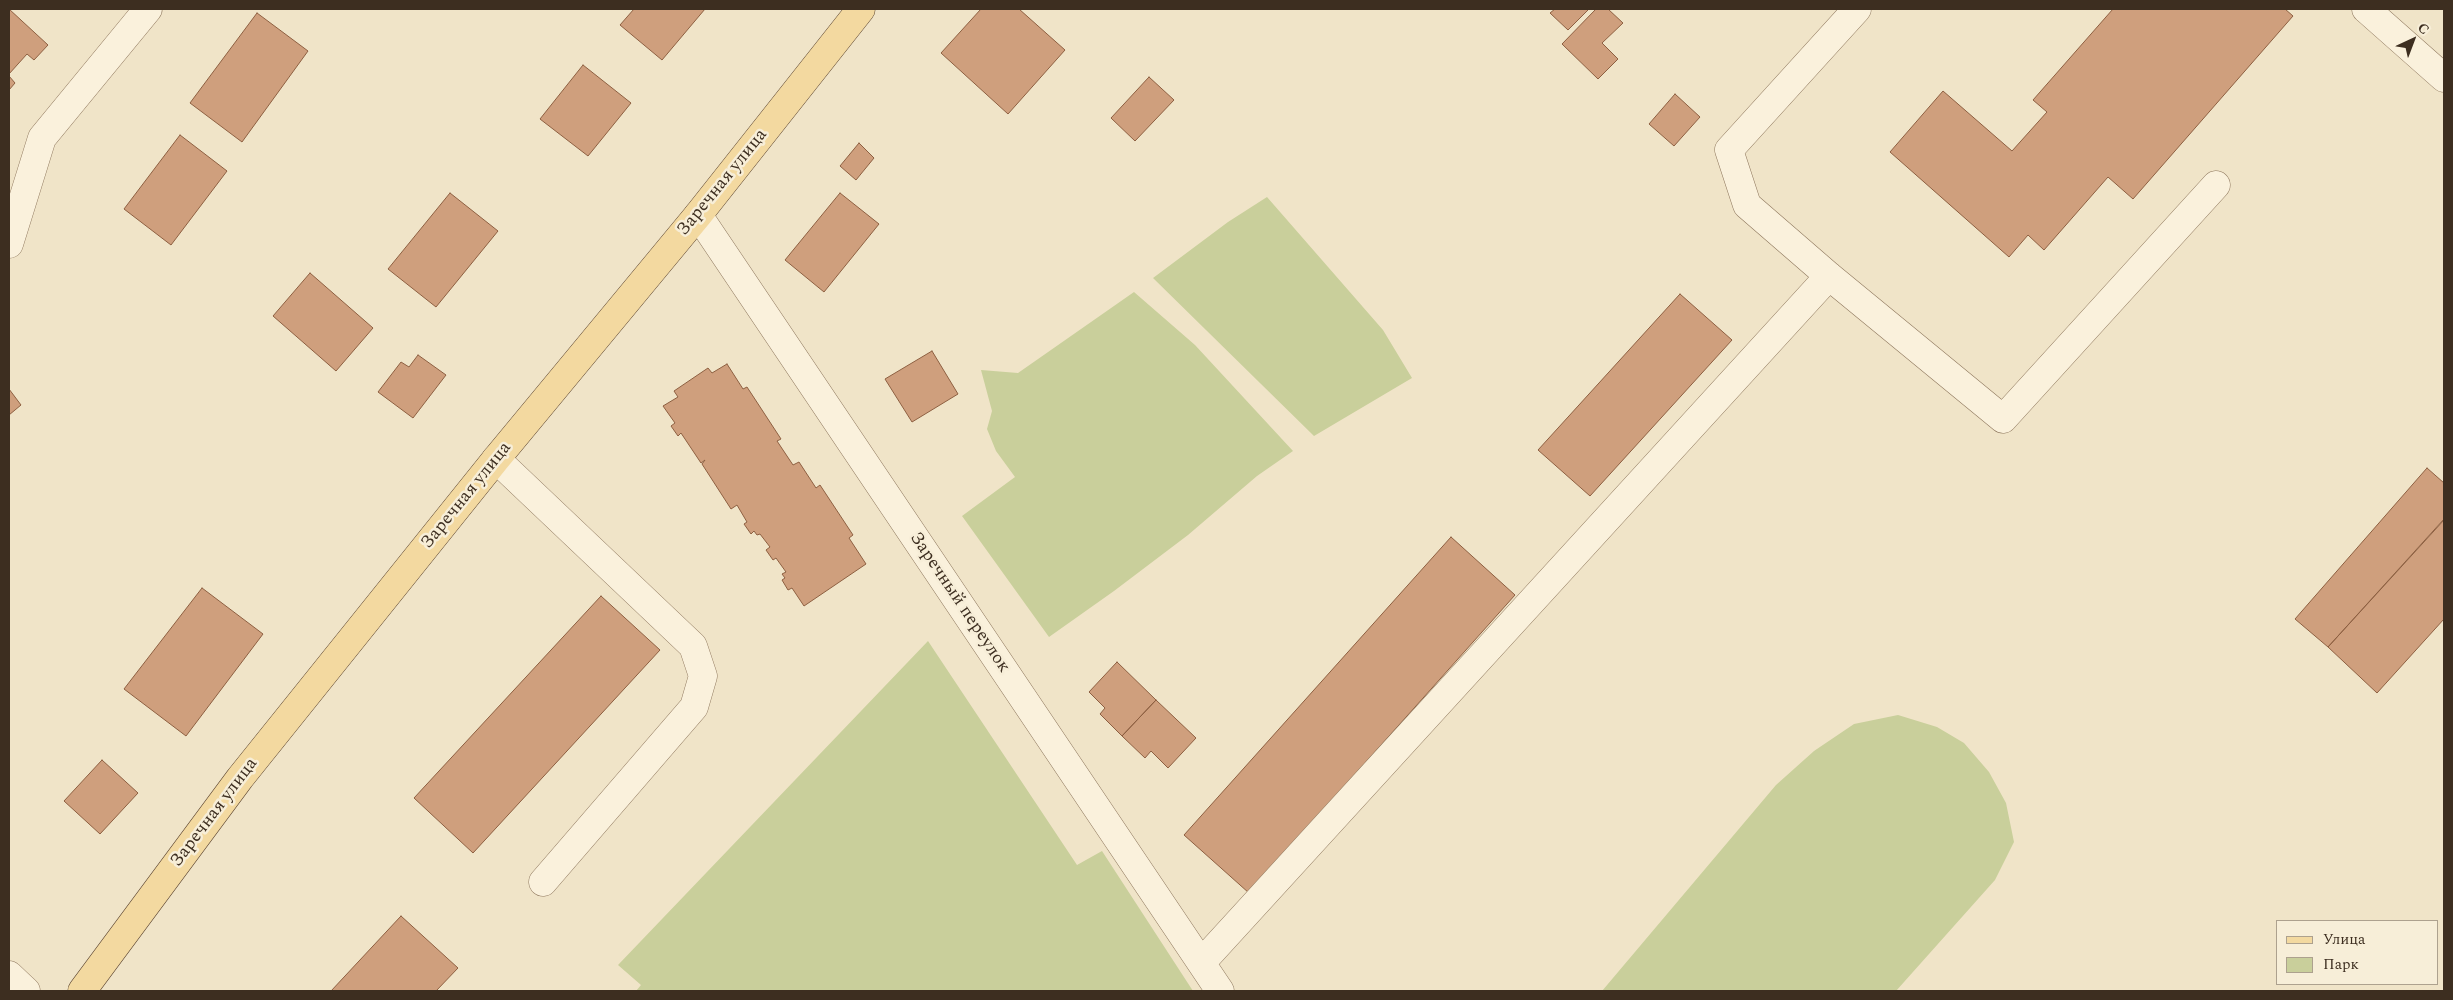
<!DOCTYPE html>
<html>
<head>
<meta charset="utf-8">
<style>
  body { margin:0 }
  #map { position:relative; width:2453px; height:1000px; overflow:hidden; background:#f0e4c8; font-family:Spectral,serif }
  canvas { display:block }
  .frame { position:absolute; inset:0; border:10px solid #3d2e20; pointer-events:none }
  .legend { position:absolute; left:2276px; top:920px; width:162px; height:65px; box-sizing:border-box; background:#f7eed8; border:1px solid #ada18e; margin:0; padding:6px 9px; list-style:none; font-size:15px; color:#3d2e20 }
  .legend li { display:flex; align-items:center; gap:10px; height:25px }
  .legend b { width:25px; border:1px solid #ada18e }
  .north { position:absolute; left:2388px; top:15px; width:50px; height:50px; -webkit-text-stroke:4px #f7eed8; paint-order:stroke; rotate:43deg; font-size:14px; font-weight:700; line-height:20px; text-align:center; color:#3d2e20 }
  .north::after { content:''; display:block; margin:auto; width:18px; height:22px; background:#3d2e20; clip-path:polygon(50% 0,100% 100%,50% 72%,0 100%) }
</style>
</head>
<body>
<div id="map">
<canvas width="2453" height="1000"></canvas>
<div class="frame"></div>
<ul class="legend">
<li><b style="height:6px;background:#f3d9a0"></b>Улица</li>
<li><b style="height:14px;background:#c9cf9b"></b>Парк</li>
</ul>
<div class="north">С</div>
</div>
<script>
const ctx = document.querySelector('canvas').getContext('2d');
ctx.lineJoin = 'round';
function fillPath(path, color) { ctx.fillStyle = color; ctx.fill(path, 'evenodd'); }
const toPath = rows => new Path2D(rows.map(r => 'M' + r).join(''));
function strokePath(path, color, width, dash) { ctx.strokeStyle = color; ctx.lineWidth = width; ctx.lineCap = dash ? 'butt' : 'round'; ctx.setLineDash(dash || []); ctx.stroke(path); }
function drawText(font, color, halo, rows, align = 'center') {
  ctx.font = font + ' Spectral,serif'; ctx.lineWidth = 5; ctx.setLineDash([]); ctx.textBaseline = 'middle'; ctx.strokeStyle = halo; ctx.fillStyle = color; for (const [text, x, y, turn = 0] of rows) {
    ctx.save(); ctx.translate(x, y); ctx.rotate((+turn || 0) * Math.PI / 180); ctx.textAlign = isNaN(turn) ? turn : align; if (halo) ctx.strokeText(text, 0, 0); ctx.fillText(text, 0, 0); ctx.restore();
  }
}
const green = toPath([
  [1267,197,1383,330,1412,378,1314,436,1153,278,1228,222],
  [1134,292,1195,345,1293,451,1257,476,1188,535,1114,591,1049,637,962,516,1015,477,996,451,987,429,992,411,981,370,1018,373],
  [928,641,1077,865,1102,851,1193,991,636,991,641,985,618,965],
  [1898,715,1937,727,1964,743,1989,772,2006,803,2014,842,1995,880,1896,991,1602,991,1776,785,1814,751,1854,724]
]);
const building = toPath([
  [9,9,48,45,34,60,27,54,9,74,9,9],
  [634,9,705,9,662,60,620,25,634,9],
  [981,9,1019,9,1065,50,1008,114,941,53,981,9],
  [1555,9,1589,9,1568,30,1550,13,1555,9],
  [1596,9,1608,9,1623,23,1602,43,1618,59,1598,79,1562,44,1596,9],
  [2113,9,2285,9,2293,16,2133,199,2108,177,2044,250,2028,235,2009,257,1890,152,1943,91,2012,151,2047,112,2033,100,2113,9],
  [257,13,308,51,242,142,190,103,257,13],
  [583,65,631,103,588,156,540,119,583,65],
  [9,76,15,83,9,90,9,76],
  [1149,77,1174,100,1135,141,1111,118,1149,77],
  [1675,94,1700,117,1674,146,1649,124,1675,94],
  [180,135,227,171,171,245,124,209,180,135],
  [859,143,874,158,856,180,840,166,859,143],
  [450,193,498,231,436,307,388,269,450,193],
  [840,193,879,224,824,292,785,260,840,193],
  [310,273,373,328,336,371,273,316,310,273],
  [1680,294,1732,340,1590,496,1538,450,1680,294],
  [932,351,958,394,912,422,885,379,932,351],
  [418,355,446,375,413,418,378,392,401,362,409,367,418,355],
  [727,364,743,389,747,387,781,439,777,441,793,465,799,462,816,488,820,485,853,535,849,538,866,564,804,606,792,588,788,590,782,580,785,578,782,574,786,572,776,558,773,560,766,550,770,547,760,534,757,535,754,531,751,534,744,524,747,522,737,505,731,509,702,464,705,460,701,463,681,433,678,436,671,426,675,423,663,406,678,397,674,391,708,368,712,373,727,364],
  [9,389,21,405,9,415,9,389],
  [2427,468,2444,483,2444,519,2328,647,2295,619,2427,468],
  [2444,520,2444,619,2377,693,2328,647,2444,520],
  [1451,537,1515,595,1249,893,1184,835,1451,537],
  [202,588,263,634,186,736,124,689,202,588],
  [601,596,660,650,473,853,414,798,601,596],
  [1117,662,1156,700,1122,736,1100,714,1105,708,1089,692,1117,662],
  [1156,700,1196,738,1168,768,1151,751,1145,758,1122,736,1156,700],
  [102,760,138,793,100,834,64,801,102,760],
  [401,916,458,968,436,991,331,991,401,916]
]);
const minor = toPath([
  [1857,9,1729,150,1747,205,1829,276,2003,419,2216,185],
  [2366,9,2444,78],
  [698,215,1220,991],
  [9,244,42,138,148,9],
  [496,459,693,646,703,676,694,707,543,882],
  [1202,962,1829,276],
  [9,975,26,991]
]);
const major = toPath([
  [82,991,240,778,496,459,698,215,861,9]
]);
const streetNames = [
  ["Заречная улица",723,183,-51],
  ["Заречная улица",467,496,-51],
  ["Заречный переулок",959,603,56],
  ["Заречная улица",215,813,-53]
];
fillPath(green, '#c9cf9b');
fillPath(building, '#cf9f7d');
strokePath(building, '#8d5f41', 1);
strokePath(minor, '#8d765c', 29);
strokePath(major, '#5b4430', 29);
strokePath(minor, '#faf1dc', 28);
strokePath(major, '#f3d9a0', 28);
drawText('18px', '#3d2e20', '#f7eed8', streetNames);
</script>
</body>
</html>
